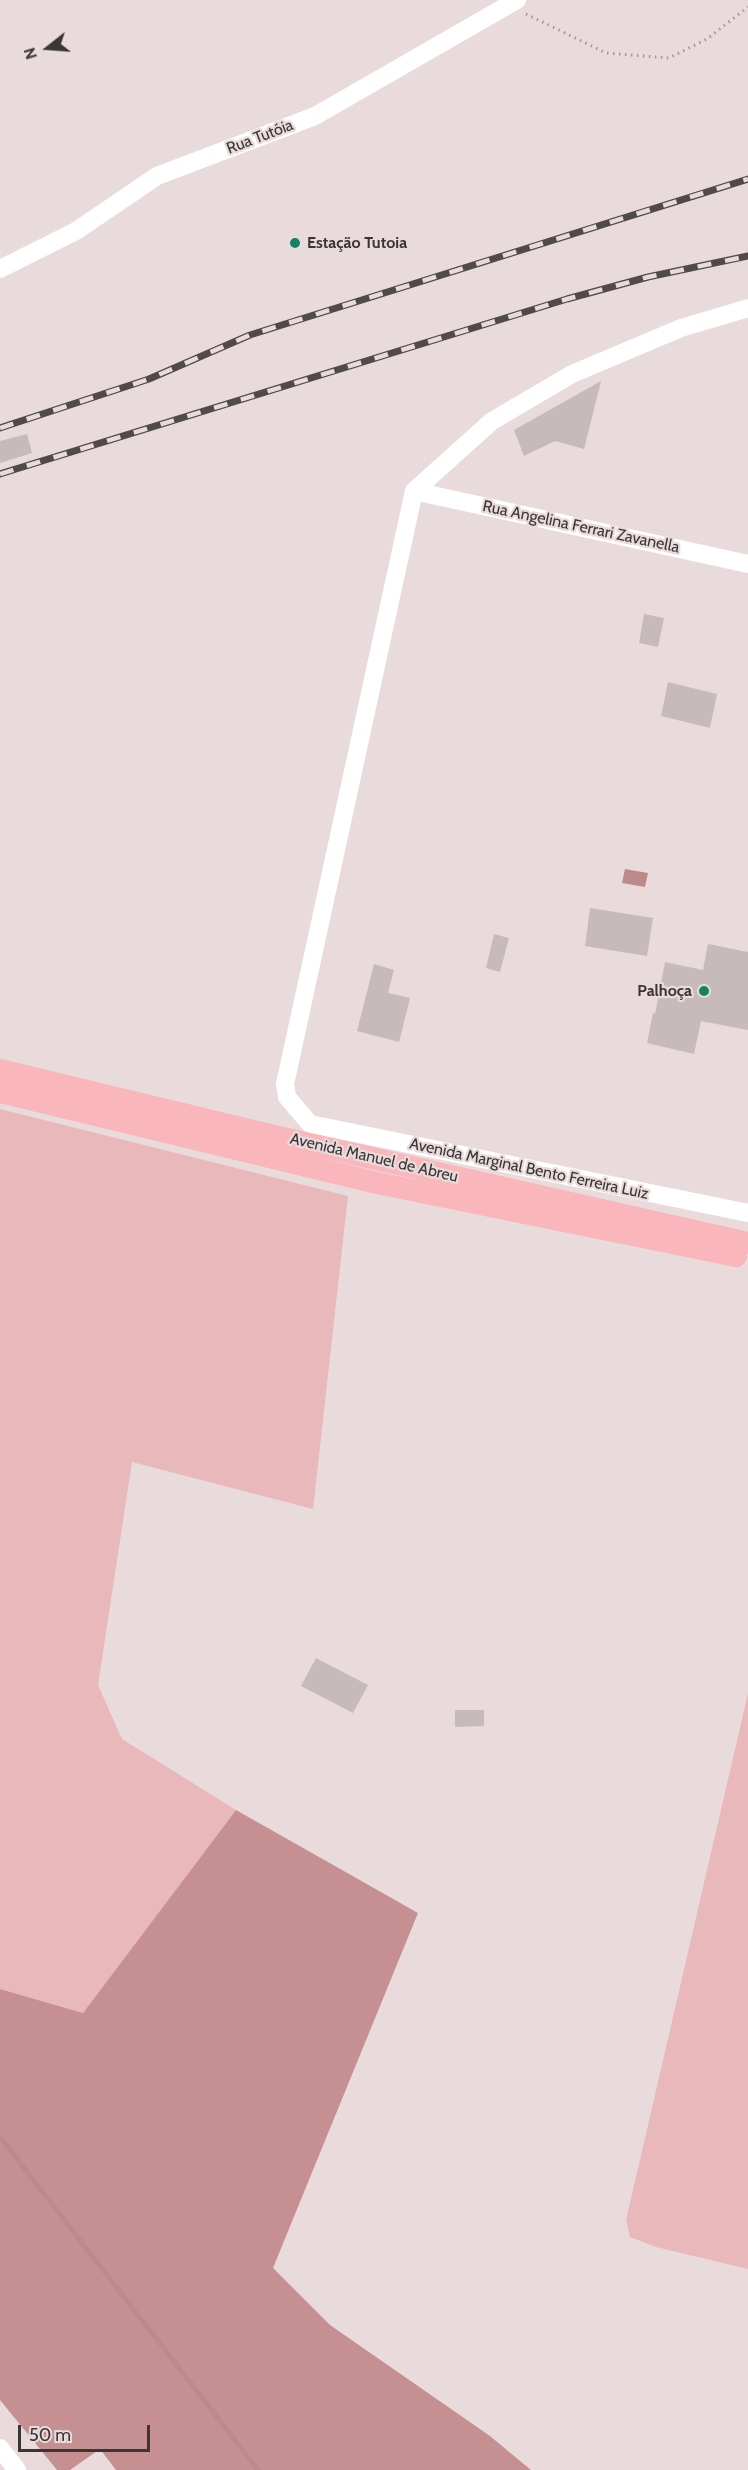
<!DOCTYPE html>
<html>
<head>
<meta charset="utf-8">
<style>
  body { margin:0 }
  #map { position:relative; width:748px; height:2470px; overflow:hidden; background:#e9dbdc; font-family:Cabin,sans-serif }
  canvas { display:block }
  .north { position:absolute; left:18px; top:18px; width:60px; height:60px; -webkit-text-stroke:4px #e9dbdc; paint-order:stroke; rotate:253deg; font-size:16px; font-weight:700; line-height:24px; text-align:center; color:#3b3636 }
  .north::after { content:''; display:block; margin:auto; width:21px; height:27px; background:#3b3636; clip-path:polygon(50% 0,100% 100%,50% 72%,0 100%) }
  .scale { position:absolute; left:18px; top:2425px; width:132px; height:27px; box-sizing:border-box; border:3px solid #3b3636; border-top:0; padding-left:8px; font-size:18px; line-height:21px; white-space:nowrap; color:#3b3636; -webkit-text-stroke:4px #e9dbdc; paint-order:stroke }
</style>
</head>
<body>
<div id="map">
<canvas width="748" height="2470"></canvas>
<div class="north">N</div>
<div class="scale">50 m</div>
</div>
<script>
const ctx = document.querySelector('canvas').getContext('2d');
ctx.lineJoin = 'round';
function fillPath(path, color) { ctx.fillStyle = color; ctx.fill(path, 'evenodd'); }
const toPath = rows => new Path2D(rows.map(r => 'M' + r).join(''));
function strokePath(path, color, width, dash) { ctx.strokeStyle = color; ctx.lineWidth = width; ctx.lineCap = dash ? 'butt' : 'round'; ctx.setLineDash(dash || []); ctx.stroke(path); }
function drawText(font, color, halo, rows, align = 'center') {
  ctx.font = font + ' Cabin,sans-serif'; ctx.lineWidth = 4.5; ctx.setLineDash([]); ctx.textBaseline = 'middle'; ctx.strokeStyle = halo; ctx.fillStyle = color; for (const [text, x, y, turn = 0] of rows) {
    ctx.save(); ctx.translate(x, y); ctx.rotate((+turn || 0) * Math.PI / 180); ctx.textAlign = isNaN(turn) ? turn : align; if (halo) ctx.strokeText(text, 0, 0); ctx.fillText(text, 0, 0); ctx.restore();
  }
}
const green = toPath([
  [0,1109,348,1196,313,1509,132,1462,98,1685,122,1739,236,1810,83,2013,0,1989],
  [748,1693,748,2269,656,2247,630,2237,626,2220]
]);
const forest = toPath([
  [236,1810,418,1913,273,2268,330,2325,490,2436,531,2470,116,2470,100,2449,70,2470,57,2470,0,2400,0,1989,83,2013]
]);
const water = toPath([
  [625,869,648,873,645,887,622,883]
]);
const stream = toPath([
  [0,2137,258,2470]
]);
const building = toPath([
  [601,381,584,449,555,441,524,456,514,430],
  [27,434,32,453,0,463,0,441],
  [644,614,664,618,658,647,639,643],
  [668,682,717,694,710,728,661,716],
  [590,908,653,918,647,956,585,946],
  [494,934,509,938,500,972,486,968],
  [708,944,748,952,748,1030,701,1021,694,1054,647,1043,653,1013,655,1014,665,962,703,970],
  [374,964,394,970,388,993,410,998,399,1042,357,1031],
  [316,1658,368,1685,353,1713,301,1686],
  [455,1710,484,1710,484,1726,455,1727]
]);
const path = toPath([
  [526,14,606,53,669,58,707,39,748,7]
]);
const minor = toPath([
  [0,269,76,231,157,176,315,116,517,0],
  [414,491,285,1084,287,1097,310,1124,748,1213],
  [414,491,492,421,572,374,681,328,748,308],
  [414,491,748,564],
  [0,2448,17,2470]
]);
const major = toPath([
  [0,1070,274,1136,748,1243],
  [0,1092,377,1183,736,1256]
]);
const rail = toPath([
  [0,428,149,379,250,335,748,179],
  [0,474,567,299,648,277,748,256]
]);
const markers = [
  [295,243,6,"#138361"],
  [704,991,6,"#138361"]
];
const streetNames = [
  ["Rua Tutóia",260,137,-21],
  ["Rua Angelina Ferrari Zavanella",581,527,12],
  ["Avenida Manuel de Abreu",374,1158,13],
  ["Avenida Marginal Bento Ferreira Luiz",529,1169,12]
];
const poiNames = [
  ["Estação Tutoia",307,243],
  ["Palhoça",692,991,"right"]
];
fillPath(green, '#e9b8ba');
fillPath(forest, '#c69092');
fillPath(water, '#be898b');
strokePath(stream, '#be898b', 5);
fillPath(building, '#c7baba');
strokePath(path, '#a29798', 3, [1.5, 4.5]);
strokePath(minor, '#fff', 18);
strokePath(major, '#f9b6bb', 22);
strokePath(rail, '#504a4a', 7);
strokePath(rail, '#e9dbdc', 4.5, [14]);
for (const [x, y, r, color] of markers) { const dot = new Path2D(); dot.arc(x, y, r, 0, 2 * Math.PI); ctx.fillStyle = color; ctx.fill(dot); strokePath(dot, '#e9dbdc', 2); }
drawText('16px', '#3b3636', '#e9dbdc', streetNames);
drawText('bold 16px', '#3b3636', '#e9dbdc', poiNames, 'left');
</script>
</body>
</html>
